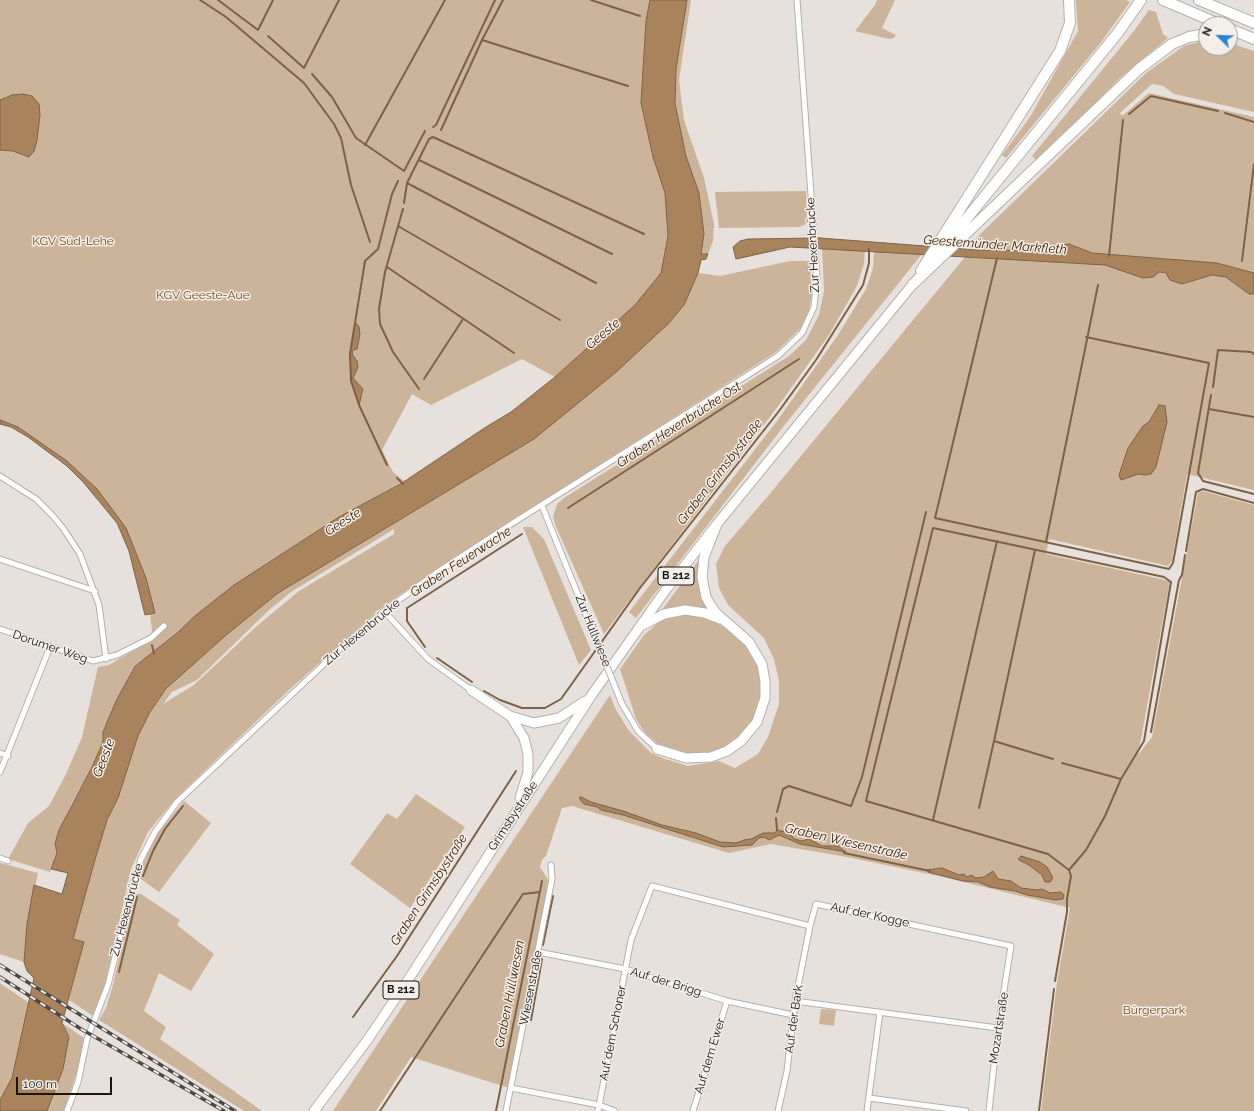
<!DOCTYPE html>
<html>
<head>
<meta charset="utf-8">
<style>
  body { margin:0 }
  #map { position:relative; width:1254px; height:1111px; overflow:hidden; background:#e6e1dc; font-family:Raleway,sans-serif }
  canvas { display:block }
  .north { position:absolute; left:1198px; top:16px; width:40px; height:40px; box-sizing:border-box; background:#f3eee9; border:1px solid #9b9894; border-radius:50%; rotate:293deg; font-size:11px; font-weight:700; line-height:16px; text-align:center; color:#181615 }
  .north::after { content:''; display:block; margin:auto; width:14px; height:18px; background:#2683cf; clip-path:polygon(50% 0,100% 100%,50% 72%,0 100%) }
  .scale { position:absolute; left:16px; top:1077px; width:96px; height:18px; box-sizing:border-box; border:2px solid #181615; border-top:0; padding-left:5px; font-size:12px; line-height:14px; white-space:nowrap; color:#181615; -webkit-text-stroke:3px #f3eee9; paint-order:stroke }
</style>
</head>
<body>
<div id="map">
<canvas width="1254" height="1111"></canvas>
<div class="north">N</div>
<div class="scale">100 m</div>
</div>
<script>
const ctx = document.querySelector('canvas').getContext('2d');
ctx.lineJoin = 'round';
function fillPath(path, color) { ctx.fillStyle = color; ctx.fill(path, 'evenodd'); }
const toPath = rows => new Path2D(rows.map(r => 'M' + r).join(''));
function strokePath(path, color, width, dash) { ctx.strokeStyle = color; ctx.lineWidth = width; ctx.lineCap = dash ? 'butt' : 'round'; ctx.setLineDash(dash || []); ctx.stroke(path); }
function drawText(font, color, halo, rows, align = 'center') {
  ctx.font = font + ' Raleway,sans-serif'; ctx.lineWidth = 3; ctx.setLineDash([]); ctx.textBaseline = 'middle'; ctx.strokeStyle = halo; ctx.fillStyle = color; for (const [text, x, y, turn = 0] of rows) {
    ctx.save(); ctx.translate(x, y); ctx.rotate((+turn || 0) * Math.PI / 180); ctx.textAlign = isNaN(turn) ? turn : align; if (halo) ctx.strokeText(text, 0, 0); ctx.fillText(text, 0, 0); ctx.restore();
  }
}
const green = toPath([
  [0,0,650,0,646,21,641,103,653,157,665,193,668,236,661,273,635,305,555,377,522,359,431,405,412,394,382,450,393,472,404,481,339,517,234,585,196,615,176,634,134,666,116,701,103,732,103,742,92,767,71,805,55,844,57,853,50,872,8,859,28,823,49,806,66,774,82,737,98,667,109,665,153,639,150,614,155,613,146,578,126,528,98,490,67,461,18,427,0,420],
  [687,0,691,0,679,80,684,120,704,178,714,224,713,241,708,254,701,254,704,234,699,193,686,156,675,104,676,69],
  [877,0,895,0,882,28,896,35,894,38,889,39,855,31,875,5],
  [1076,0,1126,0,1130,2,1102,41,1006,158,1002,155,1030,117,1078,31],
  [1149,10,1156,12,1163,34,1168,38,1120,78,1037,161,1032,156,1133,32],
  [1206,40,1206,48,1230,48,1230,43,1254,51,1254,112,1174,94,1163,86,1152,84,1120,113,1122,116,1149,93,1254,117,1254,273,1217,263,1092,253,1069,244,1027,250,966,248,1146,73,1184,46],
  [806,191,807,224,799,227,719,228,715,192],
  [822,248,865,250,864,264,857,286,829,335,779,405,604,634,556,527,553,517,557,504,564,498,789,356,806,340,819,315,824,291],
  [874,251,922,254,783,427,636,618,629,612,777,421,838,335,866,289,873,268],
  [965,257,1105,265,1153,277,1158,272,1166,274,1182,284,1212,275,1226,277,1249,294,1254,294,1254,490,1187,474,1172,561,1168,566,1049,539,1046,554,1170,581,1138,755,1152,737,1198,493,1203,491,1254,505,1254,1111,1041,1111,1057,983,1070,908,943,877,847,857,771,844,729,853,572,806,562,808,546,856,542,860,540,867,549,881,509,1088,411,1057,376,1111,333,1111,610,695,615,708,629,731,651,753,665,759,688,766,719,761,735,768,758,754,768,737,779,704,779,681,774,659,764,638,728,605,719,588,716,564,725,546,768,496],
  [790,261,810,261,812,292,809,311,801,328,776,352,438,568,380,609,289,690,176,798,148,832,131,869,105,985,93,1016,69,1000,84,942,73,939,99,844,107,820,118,798,138,736,150,712,167,689,225,636,278,593,534,439,615,373,668,324,684,305,698,273,720,276],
  [394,529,394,534,299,591,258,625,194,685,163,704,172,692,197,680,268,611,291,592],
  [523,527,532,527,544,539,591,650,579,665],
  [701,557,698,570,701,594,712,612,659,614],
  [694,614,709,618,739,637,751,650,759,666,763,683,760,707,748,730,735,742,721,750,702,756,682,755,665,750,645,733,636,719,620,669,644,635,659,622,675,615],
  [416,794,465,827,410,908,350,864,387,813,397,819],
  [184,801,211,823,159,892,138,877,146,857,157,834],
  [0,863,38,873,27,924,24,962,0,954],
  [135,894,141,894,180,920,177,925,214,954,191,991,159,973,144,1011,166,1027,160,1039,262,1111,244,1111,99,1020,106,1008,113,985,132,899],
  [0,983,29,1003,12,1078,0,1100],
  [821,1009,836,1010,834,1026,819,1024],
  [62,1023,84,1038,78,1069,64,1111,47,1111,63,1069,69,1037]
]);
const water = toPath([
  [650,0,687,0,676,69,675,104,686,156,699,193,704,234,701,254,708,254,706,259,701,260,698,273,684,305,668,324,615,373,534,439,278,593,225,636,166,689,150,712,138,736,118,798,107,820,94,863,73,939,84,942,62,1023,69,1037,63,1069,47,1111,0,1111,0,1100,12,1078,34,978,27,971,24,962,27,924,34,885,62,894,68,873,51,869,57,853,55,844,59,830,92,767,103,742,103,732,116,701,135,666,176,634,196,615,234,585,339,517,402,483,486,427,511,412,555,377,635,305,661,273,668,236,665,193,653,157,641,103,646,21,650,0],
  [23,94,32,96,39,104,40,115,37,140,34,151,29,157,13,151,0,150,0,100,12,95,23,94],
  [820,238,977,250,1027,250,1069,244,1092,253,1217,263,1254,273,1254,294,1249,294,1226,277,1212,275,1182,284,1170,280,1166,273,1159,272,1153,277,1143,278,1105,265,790,247,736,259,733,247,740,241,748,239,820,238],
  [355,322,359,327,360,334,357,349,353,350,352,354,357,361,358,367,353,378,363,389,359,405,351,381,350,354,355,322],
  [1159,405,1165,406,1167,422,1156,467,1151,474,1144,475,1138,474,1121,480,1119,475,1128,448,1143,426,1149,422,1159,405],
  [0,420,18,427,67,461,98,490,126,528,146,578,155,613,145,615,129,551,117,523,84,483,67,466,28,437,11,427,0,424,0,420],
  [581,797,591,802,623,811,662,825,696,833,720,842,736,843,744,840,751,839,763,833,775,833,777,830,790,833,794,839,802,841,809,839,822,846,838,846,846,852,800,844,779,835,769,840,764,837,759,838,752,845,723,847,623,815,601,810,597,807,584,804,579,798,581,797],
  [1021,856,1040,862,1047,867,1053,878,1050,882,1045,882,1042,875,1029,865,1019,860,1018,859,1021,856],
  [942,868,959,875,964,874,967,877,971,875,976,878,984,877,993,871,998,879,1011,881,1021,888,1037,890,1042,889,1050,893,1061,892,1064,895,1063,899,1056,900,1027,895,1015,891,990,887,978,882,963,881,928,872,927,870,942,868]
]);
const stream = toPath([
  [200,0,226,17,304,83,334,124,341,138,351,185,370,242],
  [218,0,258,30,273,0],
  [591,0,640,16],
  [268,36,304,68,339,0],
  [482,40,628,86],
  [312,74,332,97,356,138,404,171,425,131],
  [1225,113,1254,122],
  [1129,114,1151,96,1218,111],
  [433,127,436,125,495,0],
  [441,130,482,40,503,0],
  [365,145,445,0],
  [419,160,612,254],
  [407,183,596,283],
  [404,203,407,183,429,139,433,137,644,234],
  [403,209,385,272,379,309,380,324,393,352,419,389],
  [398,226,560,320],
  [1109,256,1123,120],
  [997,258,935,518,1169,569,1173,563,1209,363,1086,337],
  [1242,261,1254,164],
  [387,267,514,353],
  [424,379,463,319],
  [1213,387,1218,350,1251,352,1254,354],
  [1211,395,1198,473,1203,481,1254,494],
  [1209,409,1254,417],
  [387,465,359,405,351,381,350,354,365,261,378,249,392,194,398,181],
  [397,478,403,484],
  [568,508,799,359],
  [1046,542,1098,285],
  [1186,551,1196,492,1203,489,1254,503],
  [152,645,154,654],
  [425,647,407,621,407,608,522,534],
  [437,658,472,682],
  [484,691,500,700,522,708,545,708,561,699,640,588,779,411,816,360,863,285,869,263,869,249],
  [1151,732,1179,580,1182,575,1185,555],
  [994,741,1035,550],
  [1062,763,1121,779],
  [979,808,994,741,1053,759],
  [777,812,783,789,789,786,851,806,862,777,926,512],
  [776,818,777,830],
  [933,820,997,541],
  [844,853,930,871],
  [143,876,153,851,165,829,183,806],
  [543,945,553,896],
  [119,972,137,897],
  [1055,981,1067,912,1067,899,1071,876,1069,870,1048,854,866,801,933,528,1164,577,1171,582,1144,741,1121,779,1105,816,1086,850,1069,870],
  [353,1017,397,956,516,771],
  [531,1020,542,959],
  [380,1111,523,894,540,892],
  [496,1111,542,881],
  [1039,1111,1054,989]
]);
const minor = toPath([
  [0,476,36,499,52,515,63,528,80,554,99,605,106,659],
  [542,506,585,612],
  [0,559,95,591],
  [384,611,428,659,471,690],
  [0,629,93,661,117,655,151,638,164,626],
  [622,704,638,731,657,749],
  [0,753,8,756],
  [0,772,50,647],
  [0,858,8,861],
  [538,952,625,969,727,1001,793,1015],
  [795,1001,998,1028],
  [511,1088,599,1105,615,1111],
  [869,1098,966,1111],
  [67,1111,78,1082,87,1039,108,985,133,884,141,859,155,832,177,802,339,650,384,611,439,571,516,521,778,356,802,333,814,307,817,278,797,0],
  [506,1111,552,879,551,865],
  [598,1111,631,940,652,886,810,926,816,904,1011,946,998,1028,989,1111],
  [693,1111,727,1001],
  [778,1111,787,1071,795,1001,810,926],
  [867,1111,880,1012]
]);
const trunk = toPath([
  [643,625,664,614,685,610,705,613,720,619],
  [471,690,510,716,534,723,559,718,585,701],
  [511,717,524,738,528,754,528,772,520,798],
  [657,749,686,758,711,757,727,751,741,741,757,722,765,698,765,681,762,664,749,642,717,614,711,606,706,597,702,577,704,557,717,524,913,284],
  [314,1111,366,1042,410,977,591,696,665,591,717,524]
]);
const motorway = toPath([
  [1163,0,1219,24],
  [1199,0,1254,23],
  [1230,29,1254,39],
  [941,250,1117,34,1141,0],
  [921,271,1060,51,1070,23,1069,0],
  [913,284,1139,69,1172,44,1189,37,1206,34]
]);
const rail = toPath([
  [0,965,235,1111],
  [0,977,81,1029,224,1111]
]);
const minorBridge = toPath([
  [585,612,622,704]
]);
const shields = [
  [676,576,36],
  [401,990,36]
];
const shieldNames = [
  ["B 212",676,576],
  ["B 212",401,990]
];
const parkNames = [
  ["KGV Süd-Lehe",73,241],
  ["KGV Geeste-Aue",203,295],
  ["Bürgerpark",1154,1010]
];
const streetNames = [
  ["Zur Hexenbrücke",813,245,-93],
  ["Zur Hüllwiese",593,631,68],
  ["Zur Hexenbrücke",362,632,-40],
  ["Dorumer Weg",50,647,19],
  ["Grimsbystraße",513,816,-57],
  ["Zur Hexenbrücke",127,910,-75],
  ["Auf der Kogge",870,915,12],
  ["Auf der Brigg",666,982,17],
  ["Wiesenstraße",531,988,-79],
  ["Auf der Bark",794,1019,-82],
  ["Mozartstraße",999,1028,-81],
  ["Auf dem Schoner",613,1033,-79],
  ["Auf dem Ewer",710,1056,-73]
];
const waterNames = [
  ["Geestemünder Markfleth",995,245,4],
  ["Geeste",603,334,-40],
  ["Graben Hexenbrücke Ost",679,425,-33],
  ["Graben Grimsbystraße",720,472,-52],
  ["Geeste",343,522,-32],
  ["Graben Feuerwache",461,562,-33],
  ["Geeste",104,758,-69],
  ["Graben Wiesenstraße",846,842,13],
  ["Graben Grimsbystraße",429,890,-57],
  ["Graben Hüllwiesen",510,994,-79]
];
fillPath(green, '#ccb49a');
fillPath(water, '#a8835b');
strokePath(water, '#7d6246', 1);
strokePath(stream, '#7d6246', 2);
strokePath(minor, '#b5b0ab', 7);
strokePath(trunk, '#b5b0ab', 11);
strokePath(motorway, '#b5b0ab', 12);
strokePath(minor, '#fff', 5);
strokePath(trunk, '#fff', 9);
strokePath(motorway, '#fff', 10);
strokePath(rail, '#4b4846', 3.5);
strokePath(rail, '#f3eee9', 2, [6]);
strokePath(minorBridge, '#b5b0ab', 7, []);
strokePath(minorBridge, '#fff', 5);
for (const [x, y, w] of shields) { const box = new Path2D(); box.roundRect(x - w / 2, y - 9, w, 18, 3); ctx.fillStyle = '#f3eee9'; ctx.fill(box); strokePath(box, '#181615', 1); }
drawText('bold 11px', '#181615', null, shieldNames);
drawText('12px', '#724c1c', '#f3eee9', parkNames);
drawText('12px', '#181615', '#f3eee9', streetNames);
drawText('italic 13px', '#3d2301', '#f3eee9', waterNames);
</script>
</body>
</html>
